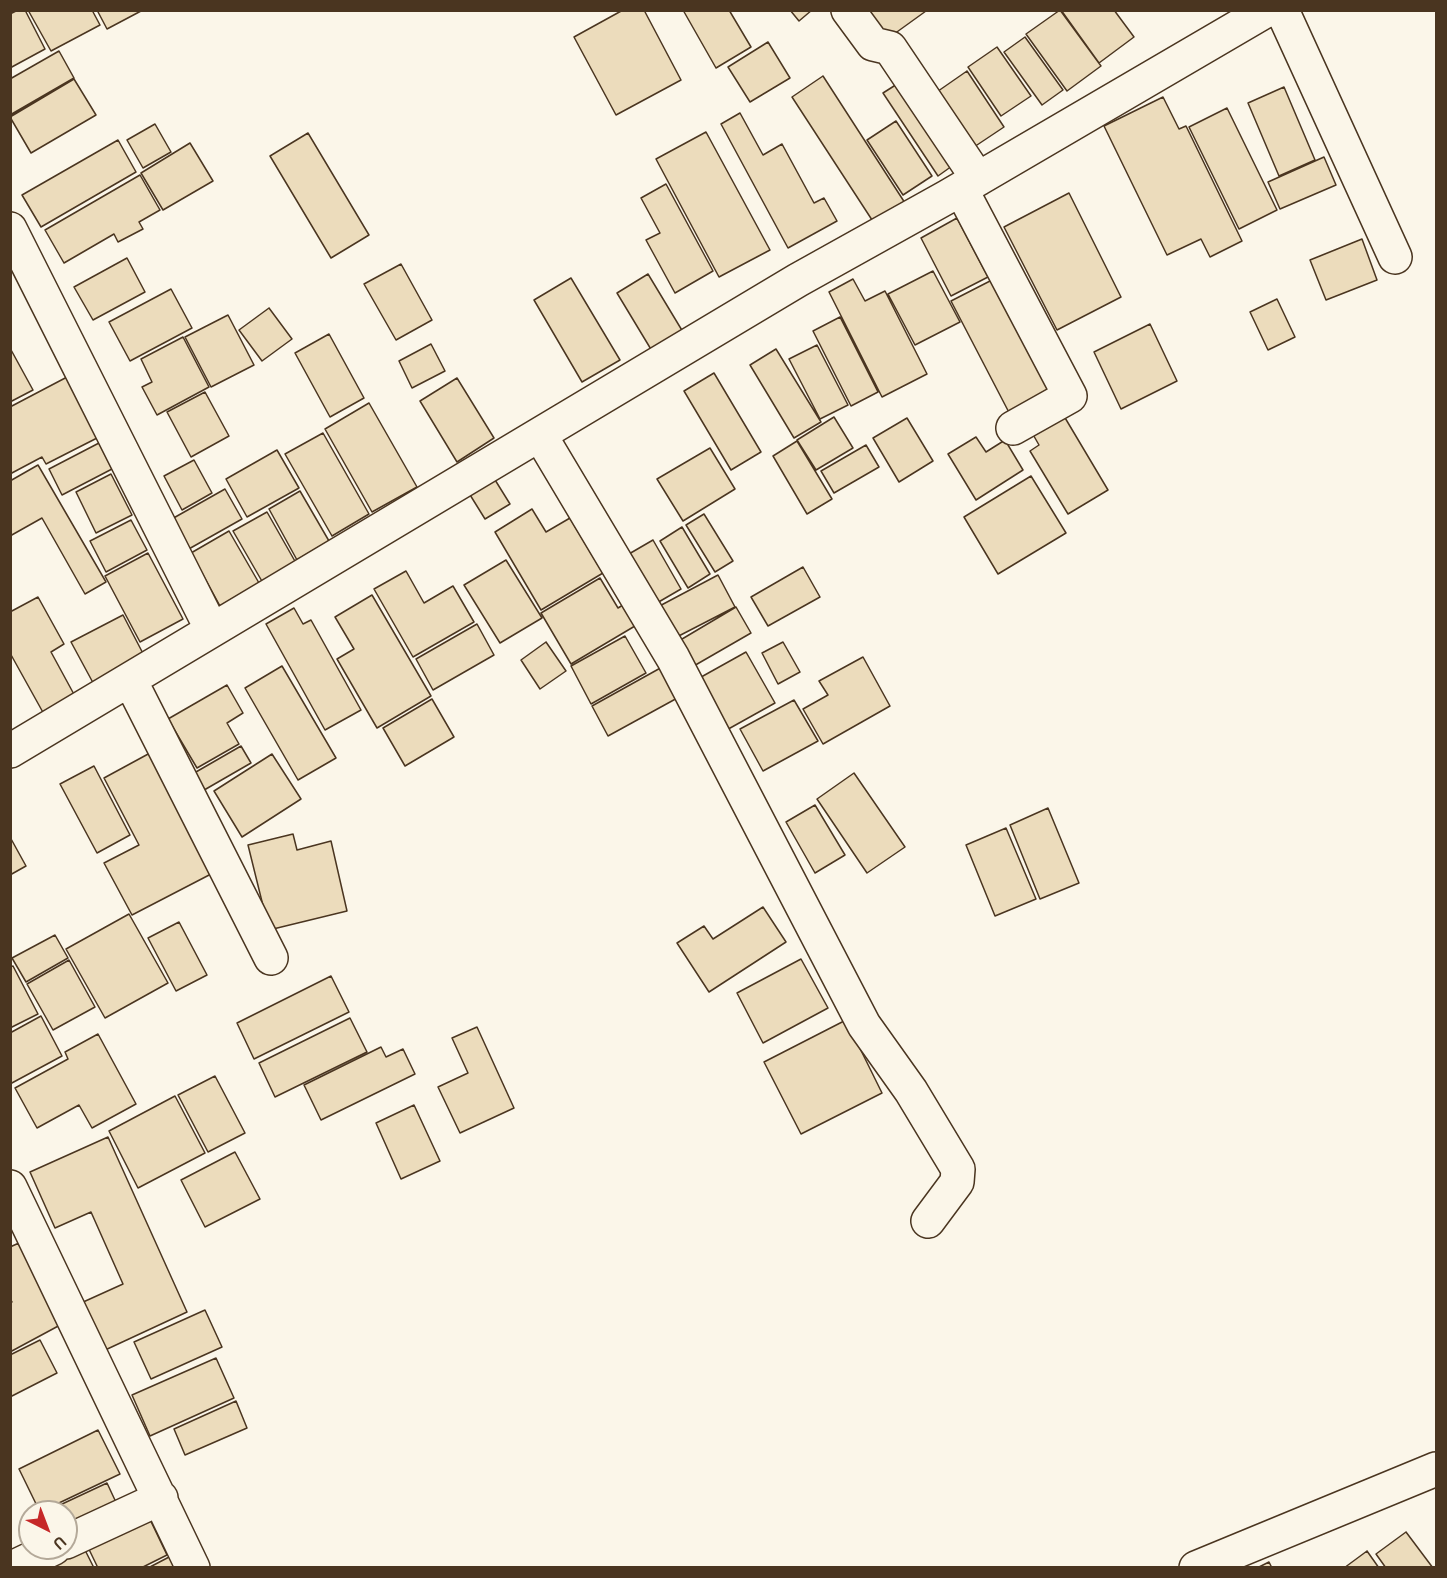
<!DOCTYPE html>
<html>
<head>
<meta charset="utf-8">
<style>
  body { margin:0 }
  #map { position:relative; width:1447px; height:1578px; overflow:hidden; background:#fbf6e9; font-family:Overpass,sans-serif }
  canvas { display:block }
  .frame { position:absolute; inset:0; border:12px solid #4a3520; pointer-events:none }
  .north { position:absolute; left:18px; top:1500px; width:60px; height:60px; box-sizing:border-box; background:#fbf6e9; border:2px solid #b4a999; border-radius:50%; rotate:138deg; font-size:16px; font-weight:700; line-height:24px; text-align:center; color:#4a3520 }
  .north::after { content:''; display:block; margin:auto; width:21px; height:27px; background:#c62828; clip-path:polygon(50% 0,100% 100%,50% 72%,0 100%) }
</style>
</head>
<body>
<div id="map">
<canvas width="1447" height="1578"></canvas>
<div class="frame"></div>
<div class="north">U</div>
</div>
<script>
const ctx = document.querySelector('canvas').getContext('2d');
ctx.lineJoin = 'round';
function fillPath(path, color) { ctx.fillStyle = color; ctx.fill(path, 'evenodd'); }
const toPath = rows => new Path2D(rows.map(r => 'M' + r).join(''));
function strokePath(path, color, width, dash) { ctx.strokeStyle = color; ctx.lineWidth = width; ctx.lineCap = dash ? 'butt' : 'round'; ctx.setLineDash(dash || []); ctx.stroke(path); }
const building = toPath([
  [18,10,25,10,45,49,10,68,10,14,18,10],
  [28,10,92,10,100,25,51,51,28,10],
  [97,10,141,10,141,11,107,29,97,10],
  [623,10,644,10,681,80,616,115,574,37,623,10],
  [683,10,729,10,751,47,716,68,683,10],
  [790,10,812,10,799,21,790,10],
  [861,10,926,10,926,11,883,42,861,10],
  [1060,10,1101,66,1067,91,1026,34,1060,10],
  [1061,10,1114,10,1134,37,1099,63,1061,10],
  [1025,37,1063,90,1042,105,1004,52,1025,37],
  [768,42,790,78,750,102,728,67,768,42],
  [997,47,1031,96,1001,116,968,67,997,47],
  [59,51,74,78,10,115,10,79,59,51],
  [967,71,1004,127,968,151,931,96,967,71],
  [823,76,905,203,874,223,792,97,823,76],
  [74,79,96,115,31,153,10,117,74,79],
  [905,79,959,161,938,176,883,93,905,79],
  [1284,87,1315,160,1279,176,1248,103,1284,87],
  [1163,97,1179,129,1186,126,1242,241,1210,257,1201,239,1167,255,1104,126,1163,97],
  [1227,108,1277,210,1239,229,1189,127,1227,108],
  [740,113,763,155,782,144,814,203,824,198,837,221,788,248,721,124,740,113],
  [896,121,932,176,903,195,867,140,896,121],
  [155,124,171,152,143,168,127,140,155,124],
  [706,132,770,250,719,277,656,159,706,132],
  [308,133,369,235,331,258,270,156,308,133],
  [118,140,136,172,41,227,22,195,118,140],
  [190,143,213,181,163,210,141,173,190,143],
  [1324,157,1336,185,1280,209,1268,182,1324,157],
  [140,175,160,210,139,222,143,229,118,242,114,234,64,263,45,230,140,175],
  [666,184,713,271,675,293,646,240,660,233,641,198,666,184],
  [1069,193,1121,297,1057,330,1004,227,1069,193],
  [957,218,988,277,951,296,921,238,957,218],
  [1362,239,1377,280,1326,300,1310,260,1362,239],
  [127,258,145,292,93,320,74,287,127,258],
  [401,264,432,320,396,340,364,284,401,264],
  [933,271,960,322,915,345,888,294,933,271],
  [648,274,683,332,652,351,617,293,648,274],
  [571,278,620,360,582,382,534,300,571,278],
  [853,279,865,301,885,291,927,374,882,397,829,292,853,279],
  [992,280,1056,402,1015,424,951,301,992,280],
  [171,289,192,328,130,361,109,322,171,289],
  [1277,299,1295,337,1268,350,1250,312,1277,299],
  [269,308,292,339,262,361,239,330,269,308],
  [228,315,254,365,211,387,185,337,228,315],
  [840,317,878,392,851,406,813,331,840,317],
  [1150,324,1177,381,1121,409,1094,352,1150,324],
  [329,334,364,398,330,417,295,353,329,334],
  [183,337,209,387,157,415,142,387,152,382,141,359,183,337],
  [431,344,445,371,412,388,399,361,431,344],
  [817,345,848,405,820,419,789,359,817,345],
  [10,348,33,390,10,402,10,348],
  [776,349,821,422,794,438,750,365,776,349],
  [714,373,761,452,731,470,684,391,714,373],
  [69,376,101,436,46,464,42,457,10,474,10,407,69,376],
  [457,378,494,438,457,462,420,401,457,378],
  [205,392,229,436,191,457,167,412,205,392],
  [369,403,417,487,372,512,325,429,369,403],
  [1058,406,1108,490,1068,514,1030,451,1039,445,1027,424,1058,406],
  [834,417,853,448,816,470,797,440,834,417],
  [907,418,933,461,899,482,873,438,907,418],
  [323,433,369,514,332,536,285,454,323,433],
  [976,437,986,452,1005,440,1023,470,976,500,948,454,976,437],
  [797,441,832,499,807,514,773,456,797,441],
  [99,443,112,469,62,495,49,469,99,443],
  [866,445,879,467,834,493,821,471,866,445],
  [710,448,735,489,683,521,657,479,710,448],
  [277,450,299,488,247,517,226,479,277,450],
  [194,460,212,493,182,510,164,476,194,460],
  [38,465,106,582,85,594,42,518,10,536,10,481,38,465],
  [111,474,132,515,96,533,76,492,111,474],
  [492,475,510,504,485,519,467,490,492,475],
  [1031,476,1066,533,998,574,964,517,1031,476],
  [225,489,242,519,187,550,170,520,225,489],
  [300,491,329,541,297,560,269,509,300,491],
  [532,509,546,532,570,518,603,573,541,610,495,532,532,509],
  [267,512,296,563,263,583,233,531,267,512],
  [704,514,733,561,715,572,686,525,704,514],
  [131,520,147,550,106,572,90,541,131,520],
  [682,527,710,574,688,588,660,541,682,527],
  [229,531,259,583,220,606,191,553,229,531],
  [653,540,681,589,650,607,622,558,653,540],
  [148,553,183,619,140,642,105,576,148,553],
  [506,560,542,618,500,643,464,585,506,560],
  [803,567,820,597,768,626,751,597,803,567],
  [406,571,424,603,453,586,474,622,413,657,374,589,406,571],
  [718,575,735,607,669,641,652,610,718,575],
  [600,578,618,608,628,602,640,623,571,664,541,613,600,578],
  [372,595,431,696,377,728,337,659,354,649,335,617,372,595],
  [38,597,64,644,51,652,76,698,45,716,10,653,10,612,38,597],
  [736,607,751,633,692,667,677,642,736,607],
  [294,608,303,624,311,620,361,710,325,730,266,624,294,608],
  [123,615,149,665,98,692,71,642,123,615],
  [477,624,494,655,433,690,416,659,477,624],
  [625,636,646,673,591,704,571,666,625,636],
  [546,642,566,671,540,689,521,660,546,642],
  [783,642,800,672,778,684,762,653,783,642],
  [746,652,775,703,723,732,694,681,746,652],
  [863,657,890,706,823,744,803,709,828,695,819,681,863,657],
  [282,666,336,758,298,780,245,688,282,666],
  [664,666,681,696,608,736,592,706,664,666],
  [227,685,243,713,227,723,239,744,197,768,168,719,227,685],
  [432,699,454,737,405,766,383,728,432,699],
  [794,700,818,741,763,771,740,729,794,700],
  [241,746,251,763,199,793,189,776,241,746],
  [150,753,213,873,132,915,104,863,139,845,104,778,150,753],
  [272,754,301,799,242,837,214,791,272,754],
  [94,766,130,835,97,853,60,784,94,766],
  [854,773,905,847,867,873,817,799,854,773],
  [815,805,845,855,815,873,786,822,815,805],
  [1048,808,1079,883,1040,899,1010,825,1048,808],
  [1006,828,1036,899,995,916,966,845,1006,828],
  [293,834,297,850,331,841,347,911,269,930,248,845,293,834],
  [10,837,26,866,10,875,10,837],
  [763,907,786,942,709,992,677,943,704,926,713,939,763,907],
  [129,914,168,983,105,1018,66,949,129,914],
  [179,922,207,975,176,991,148,938,179,922],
  [55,935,68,958,26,982,12,958,55,935],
  [801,959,828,1008,763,1043,737,993,801,959],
  [69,960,95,1007,53,1030,27,984,69,960],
  [13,966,38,1014,10,1028,10,967,13,966],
  [331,976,349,1012,254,1059,237,1023,331,976],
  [41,1016,62,1056,10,1084,10,1033,41,1016],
  [350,1018,367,1052,275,1097,259,1063,350,1018],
  [846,1020,882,1093,801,1134,764,1062,846,1020],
  [477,1027,514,1108,460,1133,438,1087,468,1073,452,1038,477,1027],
  [98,1034,136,1104,92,1128,79,1105,37,1128,15,1088,68,1059,65,1052,98,1034],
  [381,1047,386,1057,403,1049,415,1074,321,1120,304,1085,381,1047],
  [215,1076,245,1133,208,1152,178,1095,215,1076],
  [175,1096,205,1153,138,1188,109,1131,175,1096],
  [414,1105,440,1161,401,1179,376,1123,414,1105],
  [108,1137,187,1312,103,1351,81,1303,123,1284,91,1212,55,1228,30,1172,108,1137],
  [235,1152,260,1199,205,1227,181,1180,235,1152],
  [19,1243,62,1324,10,1352,10,1302,12,1302,10,1299,10,1247,19,1243],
  [205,1310,222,1347,151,1379,134,1342,205,1310],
  [40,1340,57,1373,10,1397,10,1355,40,1340],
  [216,1358,234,1398,150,1436,132,1395,216,1358],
  [236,1401,247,1428,185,1455,174,1429,236,1401],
  [98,1430,120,1474,40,1512,19,1469,98,1430],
  [107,1483,121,1513,66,1539,66,1512,45,1512,107,1483],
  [145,1509,167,1555,141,1568,98,1568,84,1539,145,1509],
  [1406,1532,1433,1568,1386,1568,1376,1554,1406,1532],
  [81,1542,94,1568,58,1568,53,1557,81,1542],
  [1367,1551,1379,1568,1344,1568,1367,1551],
  [171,1556,177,1568,148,1568,171,1556],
  [1269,1562,1272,1568,1257,1568,1269,1562]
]);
const minor = toPath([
  [848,10,873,44,890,48,978,179],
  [1282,10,1395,257],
  [961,189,1070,396,1013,428],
  [10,229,212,630],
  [540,435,673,658,864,1025,911,1091,958,1169,957,1182,928,1221],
  [130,680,271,958],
  [10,751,798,280,947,197,1267,10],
  [10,1187,193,1568],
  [66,1542,161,1498],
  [12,1568,54,1548],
  [1196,1568,1436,1469]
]);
fillPath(building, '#ecdcbc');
strokePath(building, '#4a3520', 1.5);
strokePath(minor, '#4a3520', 36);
strokePath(minor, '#fbf6e9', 33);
</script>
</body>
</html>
